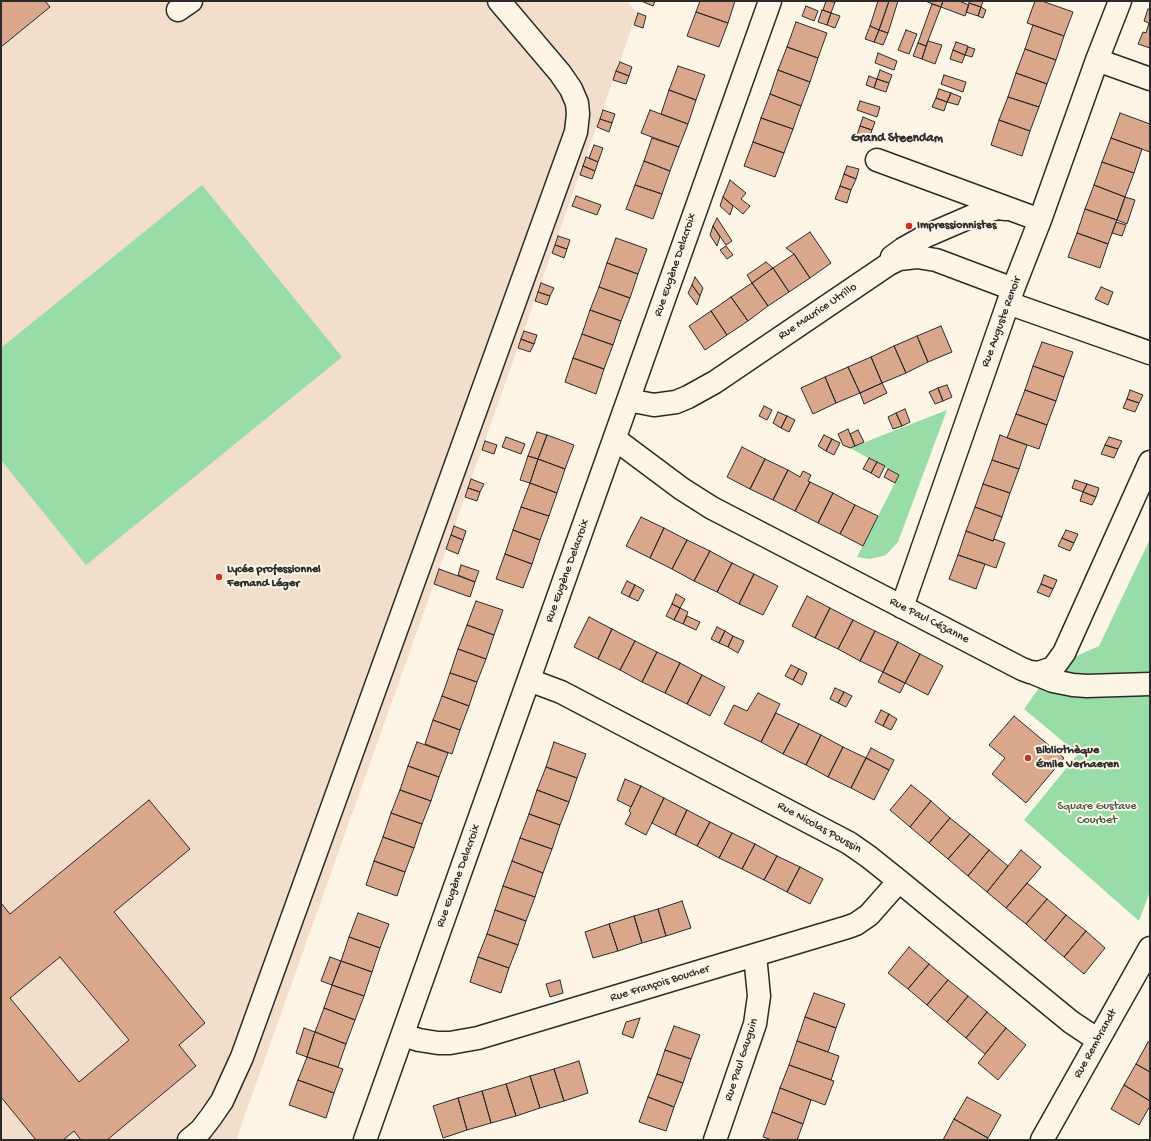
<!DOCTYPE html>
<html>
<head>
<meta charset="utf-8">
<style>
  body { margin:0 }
  #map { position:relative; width:1151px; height:1141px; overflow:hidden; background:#fcf5e5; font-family:"Gochi Hand",sans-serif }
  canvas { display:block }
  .frame { position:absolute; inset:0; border:2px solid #2b2b2b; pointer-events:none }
</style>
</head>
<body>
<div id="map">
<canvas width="1151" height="1141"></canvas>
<div class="frame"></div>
</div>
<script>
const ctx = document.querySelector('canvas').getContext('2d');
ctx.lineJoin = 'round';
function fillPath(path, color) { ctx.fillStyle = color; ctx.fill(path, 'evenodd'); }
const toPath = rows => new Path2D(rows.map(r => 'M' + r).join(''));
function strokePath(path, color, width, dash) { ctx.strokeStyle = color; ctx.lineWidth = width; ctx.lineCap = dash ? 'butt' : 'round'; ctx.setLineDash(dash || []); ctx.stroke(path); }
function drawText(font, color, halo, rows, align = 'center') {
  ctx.font = font + ' "Gochi Hand",sans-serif'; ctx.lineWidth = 4; ctx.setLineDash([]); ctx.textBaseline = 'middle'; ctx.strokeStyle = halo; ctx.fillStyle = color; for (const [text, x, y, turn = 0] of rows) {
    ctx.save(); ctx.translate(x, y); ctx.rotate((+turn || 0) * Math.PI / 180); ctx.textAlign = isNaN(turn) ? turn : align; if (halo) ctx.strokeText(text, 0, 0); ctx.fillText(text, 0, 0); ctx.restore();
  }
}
const built = toPath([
  [1,1,627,1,637,13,236,1140,1,1140]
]);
const green = toPath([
  [202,185,342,357,86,565,1,460,1,348],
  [947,410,898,542,886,555,870,559,857,557,899,475,850,448],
  [1150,539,1150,891,1139,921,1024,820,1078,754,1024,709,1053,668,1067,660,1099,646]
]);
const building = toPath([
  [3,1,45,1,50,7,1,47,1,3,3,1],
  [641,1,655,1,653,6,641,1],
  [700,1,735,1,728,23,696,12,700,1],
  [826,1,835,2,831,13,823,10,826,1],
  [878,1,889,1,879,30,870,26,878,1],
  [889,1,898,1,888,33,879,30,889,1],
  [925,1,943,1,941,7,925,1],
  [943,1,959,1,969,5,965,16,941,7,943,1],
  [970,1,983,1,981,7,969,3,970,1],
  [1035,1,1042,1,1073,12,1064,36,1027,23,1035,1],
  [969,3,981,7,978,16,966,12,969,3],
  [932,4,941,7,926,46,918,43,932,4],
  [806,6,818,11,814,21,802,16,806,6],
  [981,7,986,10,983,18,978,16,981,7],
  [1148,9,1150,10,1150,48,1138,44,1143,32,1146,33,1149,23,1144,21,1148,9],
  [822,10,831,13,827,25,818,22,822,10],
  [696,12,728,23,719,47,687,36,696,12],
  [638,13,646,16,643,28,634,25,638,13],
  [831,13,840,16,835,28,827,25,831,13],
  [796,22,827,33,818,58,787,47,796,22],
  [1033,25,1064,36,1056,60,1025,49,1033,25],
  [870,26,879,30,874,42,865,39,870,26],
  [879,30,888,33,883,45,874,42,879,30],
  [906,30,917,34,909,54,898,50,906,30],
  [928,41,942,45,935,64,922,59,928,41],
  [956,42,968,46,965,55,953,50,956,42],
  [918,43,926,46,922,59,913,56,918,43],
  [787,47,818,58,810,82,778,70,787,47],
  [968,47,975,49,972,57,965,55,968,47],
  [1025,49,1056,60,1047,84,1016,73,1025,49],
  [953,50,965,55,962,63,950,59,953,50],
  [878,53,897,61,894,70,875,63,878,53],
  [620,62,632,67,629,76,616,71,620,62],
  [678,66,705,75,696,100,669,90,678,66],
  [778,70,810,82,801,106,770,94,778,70],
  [880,70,892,75,889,83,877,79,880,70],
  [616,71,629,76,626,84,613,80,616,71],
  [1016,73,1047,84,1039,107,1008,97,1016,73],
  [944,75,966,82,963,92,941,84,944,75],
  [869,76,877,79,874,88,866,85,869,76],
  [877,79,889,83,886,92,874,88,877,79],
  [939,89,951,93,947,102,936,98,939,89],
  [669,90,696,100,688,124,661,114,669,90],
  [951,93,961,97,958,105,947,102,951,93],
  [770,94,801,106,793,129,761,118,770,94],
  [1008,97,1039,107,1030,131,999,120,1008,97],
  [936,98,947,102,944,111,932,107,936,98],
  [860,101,880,107,877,117,857,110,860,101],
  [603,110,615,114,612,123,600,119,603,110],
  [650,110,688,124,679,147,641,133,650,110],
  [1120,113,1150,124,1150,152,1111,138,1120,113],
  [863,117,875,122,872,130,860,126,863,117],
  [761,118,793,129,784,153,753,142,761,118],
  [600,119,612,123,609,132,597,127,600,119],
  [999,120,1030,131,1022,156,991,145,999,120],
  [860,126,872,130,869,139,857,135,860,126],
  [652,138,679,147,670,171,644,161,652,138],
  [1111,138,1142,149,1134,173,1102,162,1111,138],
  [753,142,784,153,775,177,744,166,753,142],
  [594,145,603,148,598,162,589,158,594,145],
  [586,157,598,162,595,171,583,166,586,157],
  [644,161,670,171,662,194,635,185,644,161],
  [1102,162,1134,173,1125,197,1094,185,1102,162],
  [583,166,595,171,592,179,580,175,583,166],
  [847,166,859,169,856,179,844,174,847,166],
  [844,174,856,179,851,190,840,186,844,174],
  [730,180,746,193,741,199,750,206,743,214,723,197,730,180],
  [635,185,662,194,653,219,626,209,635,185],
  [1094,185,1125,197,1117,220,1085,209,1094,185],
  [840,186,851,190,847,203,835,199,840,186],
  [576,196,601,205,597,215,572,206,576,196],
  [723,197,733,206,730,215,720,206,723,197],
  [1125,197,1135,200,1127,224,1117,220,1125,197],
  [1085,209,1117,220,1108,244,1077,233,1085,209],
  [717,218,732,241,726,245,713,226,717,218],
  [1116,222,1126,225,1122,236,1112,233,1116,222],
  [713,226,720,237,717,246,710,235,713,226],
  [810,232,831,263,810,278,794,254,786,248,810,232],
  [1077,233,1108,244,1100,268,1068,257,1077,233],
  [558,236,570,240,567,249,555,245,558,236],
  [616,238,647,249,638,274,607,263,616,238],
  [555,245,567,249,564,258,552,253,555,245],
  [726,246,733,255,727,259,720,250,726,246],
  [794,254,810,278,789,292,773,268,794,254],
  [766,262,773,268,752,283,747,275,766,262],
  [607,263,638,274,630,298,599,287,607,263],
  [773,268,789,292,768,306,752,283,773,268],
  [695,277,703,288,700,296,692,285,695,277],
  [541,283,554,288,550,296,538,292,541,283],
  [752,283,768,306,748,321,731,297,752,283],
  [692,285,700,296,697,305,688,293,692,285],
  [599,287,630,298,621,321,590,310,599,287],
  [1101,287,1113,292,1108,305,1095,299,1101,287],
  [538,292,550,296,547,305,535,301,538,292],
  [731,297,748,321,727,335,711,311,731,297],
  [590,310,621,321,613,345,582,334,590,310],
  [711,311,727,335,705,350,689,326,711,311],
  [941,326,952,352,928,362,917,336,941,326],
  [524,331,537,335,534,344,521,339,524,331],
  [582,334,613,345,604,369,573,358,582,334],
  [917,336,928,362,906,373,894,346,917,336],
  [521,339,534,344,530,352,518,348,521,339],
  [1042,342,1073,352,1064,377,1033,366,1042,342],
  [894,346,906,373,882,383,871,357,894,346],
  [871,357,882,383,860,393,848,367,871,357],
  [573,358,604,369,596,394,565,382,573,358],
  [1033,366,1064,377,1056,401,1025,390,1033,366],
  [848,367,860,393,836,403,825,377,848,367],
  [825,377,836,403,813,414,801,388,825,377],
  [882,383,887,393,864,404,860,393,882,383],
  [947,385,952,397,943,401,938,388,947,385],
  [938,388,943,401,935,404,929,392,938,388],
  [1025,390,1056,401,1047,425,1016,414,1025,390],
  [1130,390,1143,395,1139,403,1127,399,1130,390],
  [1127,399,1139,403,1135,412,1123,408,1127,399],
  [764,406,772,410,767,420,759,416,764,406],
  [905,409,910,422,902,426,896,413,905,409],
  [778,412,787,416,781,428,773,423,778,412],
  [896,413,902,426,893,429,888,417,896,413],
  [1016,414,1047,425,1039,449,1007,438,1016,414],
  [787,416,795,420,789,432,781,428,787,416],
  [848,429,855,446,850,448,843,445,838,434,848,429],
  [858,430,864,442,855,446,850,434,858,430],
  [537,432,547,435,538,459,528,456,537,432],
  [547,435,574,445,565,469,538,459,547,435],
  [824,435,832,439,826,451,818,446,824,435],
  [1000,435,1027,445,1019,469,992,460,1000,435],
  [506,437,525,444,521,454,502,447,506,437],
  [1109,437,1122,441,1118,449,1105,445,1109,437],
  [832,439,840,443,834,455,826,451,832,439],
  [485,441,497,445,494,454,482,450,485,441],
  [1105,445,1118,449,1114,458,1101,454,1105,445],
  [742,447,765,459,750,489,727,477,742,447],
  [528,456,538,459,530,483,520,480,528,456],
  [869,458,877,462,871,473,863,469,869,458],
  [538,459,565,469,557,493,530,483,538,459],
  [765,459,788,470,773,500,750,489,765,459],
  [992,460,1019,469,1010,493,983,484,992,460],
  [877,462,885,466,879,478,871,473,877,462],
  [888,469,899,475,895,483,884,477,888,469],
  [788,470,800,477,803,471,811,475,808,481,810,482,795,511,773,500,788,470],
  [471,479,484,484,480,492,468,488,471,479],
  [1075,480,1087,484,1083,492,1072,488,1075,480],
  [810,482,833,493,818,523,795,511,810,482],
  [530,483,557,493,549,516,521,507,530,483],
  [983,484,1010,493,1002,517,975,507,983,484],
  [1087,484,1099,488,1096,497,1083,492,1087,484],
  [468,488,480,492,477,501,465,497,468,488],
  [1083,492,1096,497,1092,505,1080,501,1083,492],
  [833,493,855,505,840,534,818,523,833,493],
  [855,505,878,516,863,546,840,534,855,505],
  [521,507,549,516,540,540,513,530,521,507],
  [975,507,1002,517,993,541,966,531,975,507],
  [641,517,664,528,650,558,626,546,641,517],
  [454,526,466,531,463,540,451,535,454,526],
  [664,528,687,540,672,569,650,558,664,528],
  [513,530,540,540,532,564,505,554,513,530],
  [1066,530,1078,534,1074,543,1062,538,1066,530],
  [966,531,993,541,994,539,1005,543,996,568,958,555,966,531],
  [451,535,463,540,458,554,446,549,451,535],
  [1062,538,1074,543,1070,551,1058,546,1062,538],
  [687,540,710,551,694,581,672,569,687,540],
  [710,551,732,563,717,592,694,581,710,551],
  [505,554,532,564,523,588,496,579,505,554],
  [958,555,985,564,976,589,949,579,958,555],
  [732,563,754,574,739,604,717,592,732,563],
  [461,565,479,571,475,582,458,575,461,565],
  [439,569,475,582,470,597,434,584,439,569],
  [754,574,778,586,763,615,739,604,754,574],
  [1044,575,1057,580,1053,589,1041,584,1044,575],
  [627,581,635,585,629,597,621,593,627,581],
  [1041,584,1053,589,1049,597,1037,592,1041,584],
  [635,585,644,590,638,601,629,597,635,585],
  [676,594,685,599,680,608,672,604,676,594],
  [807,596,830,608,815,638,792,626,807,596],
  [476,601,503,610,494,635,467,625,476,601],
  [672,604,680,608,674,620,666,616,672,604],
  [680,608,688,612,683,624,674,620,680,608],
  [830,608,853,620,838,649,815,638,830,608],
  [687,616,700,622,696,630,683,624,687,616],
  [589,617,612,629,598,659,574,647,589,617],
  [853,620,875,631,860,661,838,649,853,620],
  [467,625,494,635,486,659,458,649,467,625],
  [717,627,725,631,719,643,711,639,717,627],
  [612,629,635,641,620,670,598,659,612,629],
  [725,631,733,636,728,647,719,643,725,631],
  [875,631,898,642,883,672,860,661,875,631],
  [733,636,744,641,738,653,728,647,733,636],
  [635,641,657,652,642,682,620,670,635,641],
  [898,642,920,654,905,683,883,672,898,642],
  [458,649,486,659,477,682,450,673,458,649],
  [657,652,680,663,665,693,642,682,657,652],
  [920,654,943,666,928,695,905,683,920,654],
  [680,663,702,675,687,704,665,693,680,663],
  [791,665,799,669,793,680,785,676,791,665],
  [799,669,807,673,802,685,793,680,799,669],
  [883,672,905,683,900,693,878,682,883,672],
  [450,673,477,682,469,706,442,696,450,673],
  [702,675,725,687,710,716,687,704,702,675],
  [835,688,844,692,838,703,830,699,835,688],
  [844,692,852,696,846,707,838,703,844,692],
  [758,693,780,704,761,742,724,724,734,705,747,711,758,693],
  [442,696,469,706,460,730,433,720,442,696],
  [881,710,889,714,883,726,875,722,881,710],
  [776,713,799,724,783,754,761,742,776,713],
  [889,714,897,719,891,730,883,726,889,714],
  [1014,716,1064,758,1026,803,992,774,1005,758,989,745,1014,716],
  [433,720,460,730,452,754,425,744,433,720],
  [799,724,821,735,806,765,783,754,799,724],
  [821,735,843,747,828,777,806,765,821,735],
  [417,742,448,753,439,777,408,766,417,742],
  [554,742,586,754,577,778,546,767,554,742],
  [843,747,866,758,851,788,828,777,843,747],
  [871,748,894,760,889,770,866,758,871,748],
  [866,758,889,770,874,800,851,788,866,758],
  [408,766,439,777,431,801,400,790,408,766],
  [546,767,577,778,569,802,537,790,546,767],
  [625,779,641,786,631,807,617,800,625,779],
  [911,785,931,801,910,827,890,810,911,785],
  [641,786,664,798,646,835,625,824,631,813,629,811,641,786],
  [400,790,431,801,422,824,391,813,400,790],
  [537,790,569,802,560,825,529,814,537,790],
  [664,798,687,810,675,835,652,823,664,798],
  [149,800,190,849,114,912,205,1023,179,1045,196,1066,107,1140,81,1140,74,1131,63,1140,36,1140,1,1097,1,903,10,914,149,800],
  [60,957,129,1040,79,1082,10,998,60,957],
  [931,801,950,818,929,843,910,827,931,801],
  [687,810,710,822,697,846,675,835,687,810],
  [391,813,422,824,414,848,383,837,391,813],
  [529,814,560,825,552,849,520,838,529,814],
  [950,818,970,834,948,859,929,843,950,818],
  [710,822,732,833,719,858,697,846,710,822],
  [732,833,755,844,742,869,719,858,732,833],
  [970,834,989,850,968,876,948,859,970,834],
  [383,837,414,848,405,872,374,861,383,837],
  [520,838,552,849,543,873,512,861,520,838],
  [755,844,777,856,764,880,742,869,755,844],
  [989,850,1008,866,987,892,968,876,989,850],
  [1021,850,1041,867,1006,908,987,892,1021,850],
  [777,856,800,867,787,892,764,880,777,856],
  [374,861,405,872,397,896,366,885,374,861],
  [512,861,543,873,535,897,503,886,512,861],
  [800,867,823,879,810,904,787,892,800,867],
  [1027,883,1047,899,1026,924,1006,908,1027,883],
  [503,886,535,897,526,921,495,910,503,886],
  [1047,899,1066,915,1045,941,1026,924,1047,899],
  [682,901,691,928,666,936,658,909,682,901],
  [658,909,666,936,642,943,634,916,658,909],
  [495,910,526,921,518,945,487,934,495,910],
  [358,913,389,924,380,948,349,937,358,913],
  [1066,915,1086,931,1064,957,1045,941,1066,915],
  [634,916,642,943,618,951,609,924,634,916],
  [609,924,618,951,593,958,585,932,609,924],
  [1086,931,1105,948,1084,974,1064,957,1086,931],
  [487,934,518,945,509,968,478,957,487,934],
  [349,937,380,948,372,972,341,961,349,937],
  [909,947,929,964,908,989,888,973,909,947],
  [330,957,341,961,332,985,321,981,330,957],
  [478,957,509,968,501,993,470,982,478,957],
  [341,961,372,972,364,996,332,985,341,961],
  [929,964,948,980,927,1005,908,989,929,964],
  [560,980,563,993,550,997,546,984,560,980],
  [948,980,968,996,947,1022,927,1005,948,980],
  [332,985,364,996,355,1020,324,1008,332,985],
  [814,993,845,1004,836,1028,805,1017,814,993],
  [968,996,987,1012,966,1038,947,1022,968,996],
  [324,1008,355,1020,346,1044,315,1032,324,1008],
  [987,1012,1006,1028,985,1054,966,1038,987,1012],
  [805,1017,836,1028,828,1052,797,1041,805,1017],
  [640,1018,633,1038,622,1034,626,1022,640,1018],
  [674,1026,700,1035,691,1059,665,1050,674,1026],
  [304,1028,315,1032,307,1057,296,1053,304,1028],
  [1006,1028,1026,1045,998,1080,978,1063,1006,1028],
  [315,1032,346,1044,338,1067,307,1057,315,1032],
  [797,1041,839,1056,831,1080,789,1065,797,1041],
  [1148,1042,1150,1043,1150,1072,1136,1064,1148,1042],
  [665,1050,691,1059,683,1083,657,1074,665,1050],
  [307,1057,343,1069,334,1093,298,1080,307,1057],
  [579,1061,588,1093,564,1101,554,1069,579,1061],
  [1136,1064,1150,1072,1150,1101,1124,1085,1136,1064],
  [789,1065,834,1081,825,1105,780,1088,789,1065],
  [554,1069,564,1101,540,1108,530,1076,554,1069],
  [657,1074,683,1083,674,1107,648,1097,657,1074],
  [530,1076,540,1108,516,1116,506,1084,530,1076],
  [298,1080,334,1093,326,1118,289,1105,298,1080],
  [506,1084,516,1116,491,1123,482,1091,506,1084],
  [1124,1085,1150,1101,1150,1106,1139,1125,1111,1109,1124,1085],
  [780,1088,811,1100,803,1124,772,1112,780,1088],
  [482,1091,491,1123,467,1130,458,1098,482,1091],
  [648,1097,674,1107,666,1131,639,1122,648,1097],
  [967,1097,1001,1115,988,1138,954,1119,967,1097],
  [458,1098,467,1130,443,1138,433,1106,458,1098],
  [772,1112,803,1124,797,1140,772,1140,763,1137,772,1112],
  [954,1119,988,1138,987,1140,943,1140,954,1119]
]);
const minor = toPath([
  [178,10,191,1],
  [1097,60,1150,79],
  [877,160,1040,220],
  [892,257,903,249,926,236,977,214,998,208,1006,209],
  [1008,303,1150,353],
  [628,400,654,405,676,402,688,397,715,382,889,264,899,259,917,257,936,260,1013,289],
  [615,439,682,489,712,508,1022,669,1030,672,1038,673,1053,668,1064,653,1150,462],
  [902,607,1013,289,1040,220,1097,60,1120,1],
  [1031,672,1053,681,1073,685,1087,686,1150,684],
  [529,680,561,692,849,843,869,857,899,881,1071,1022,1098,1040],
  [403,1035,419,1040,438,1043,450,1043,478,1038,848,927,856,924,869,915,899,881],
  [189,1140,201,1130,211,1117,222,1101,242,1057,576,132,578,114,577,103,571,89,560,73,499,1],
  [365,1140,770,1],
  [715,1140,755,1024,759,996,755,955],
  [1042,1140,1150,948]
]);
const markers = [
  [909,226,4,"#c8321e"],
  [219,577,4,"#c8321e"],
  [1028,758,4,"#c8321e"]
];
const poiNames = [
  ["Impressionnistes",917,226],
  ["Lycée professionnel",227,570],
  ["Fernand Léger",227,584],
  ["Bibliothèque",1036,751],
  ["Émile Verhaeren",1036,765]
];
const streetNames = [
  ["Rue Eugène Delacroix",676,265,-71],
  ["Rue Maurice Utrillo",818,312,-34],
  ["Rue Auguste Renoir",1002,322,-70],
  ["Rue Eugène Delacroix",568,571,-70],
  ["Rue Paul Cézanne",929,621,27],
  ["Rue Nicolas Poussin",819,828,29],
  ["Rue Eugène Delacroix",459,876,-70],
  ["Rue François Boucher",660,984,-17],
  ["Rue Rembrandt",1096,1044,-61],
  ["Rue Paul Gauguin",742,1060,-72]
];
const parkNames = [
  ["Square Gustave",1097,807],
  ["Courbet",1097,821]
];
const neighbourhoodNames = [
  ["Grand Steendam",897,139]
];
fillPath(built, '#f2decb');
fillPath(green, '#98dca7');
fillPath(building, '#daa78d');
strokePath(building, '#2b2b2b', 1);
strokePath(minor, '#2b2b2b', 25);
strokePath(minor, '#fcf5e5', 22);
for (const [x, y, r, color] of markers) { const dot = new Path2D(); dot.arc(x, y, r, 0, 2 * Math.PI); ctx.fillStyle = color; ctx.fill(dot); strokePath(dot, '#fcf5e5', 1.5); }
drawText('bold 12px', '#2b2b2b', '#fcf5e5', poiNames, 'left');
drawText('12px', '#2b2b2b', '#fcf5e5', streetNames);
drawText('12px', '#46574a', '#fcf5e5', parkNames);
drawText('bold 13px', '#2b2b2b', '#fcf5e5', neighbourhoodNames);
</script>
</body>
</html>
